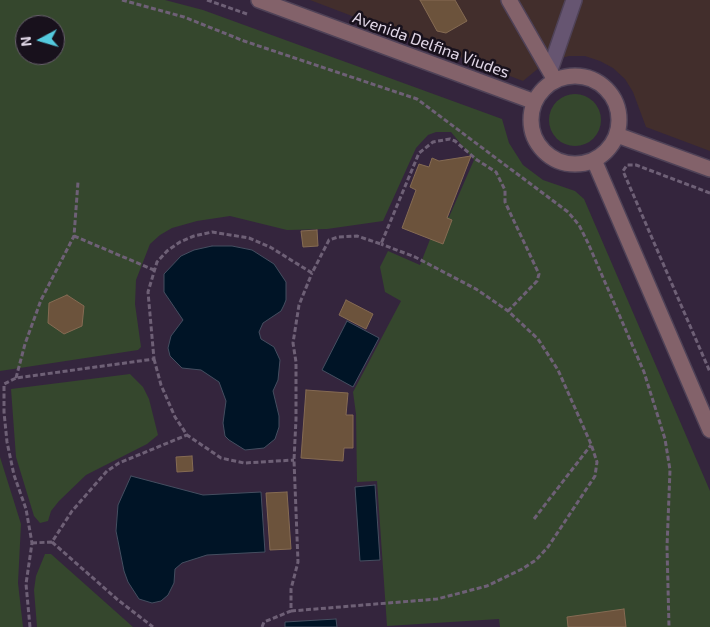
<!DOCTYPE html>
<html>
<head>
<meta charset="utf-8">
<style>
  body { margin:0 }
  #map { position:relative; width:710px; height:627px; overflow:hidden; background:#34253d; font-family:"Exo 2",sans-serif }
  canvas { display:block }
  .north { position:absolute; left:15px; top:15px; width:50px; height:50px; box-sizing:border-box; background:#18111c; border:1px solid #68606d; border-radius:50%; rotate:264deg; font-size:14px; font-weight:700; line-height:20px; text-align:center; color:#e1d7e7 }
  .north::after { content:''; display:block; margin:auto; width:18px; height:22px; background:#54cade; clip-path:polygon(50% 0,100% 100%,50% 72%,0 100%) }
</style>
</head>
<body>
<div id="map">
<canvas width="710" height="627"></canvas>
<div class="north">N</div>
</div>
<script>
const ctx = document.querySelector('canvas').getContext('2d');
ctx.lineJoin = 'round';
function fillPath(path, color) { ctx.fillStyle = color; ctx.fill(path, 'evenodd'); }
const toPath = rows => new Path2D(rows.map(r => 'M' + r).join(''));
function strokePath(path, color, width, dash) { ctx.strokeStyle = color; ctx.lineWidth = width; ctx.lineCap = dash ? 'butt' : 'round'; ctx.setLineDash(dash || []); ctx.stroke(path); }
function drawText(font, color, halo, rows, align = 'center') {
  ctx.font = font + ' "Exo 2",sans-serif'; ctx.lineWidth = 5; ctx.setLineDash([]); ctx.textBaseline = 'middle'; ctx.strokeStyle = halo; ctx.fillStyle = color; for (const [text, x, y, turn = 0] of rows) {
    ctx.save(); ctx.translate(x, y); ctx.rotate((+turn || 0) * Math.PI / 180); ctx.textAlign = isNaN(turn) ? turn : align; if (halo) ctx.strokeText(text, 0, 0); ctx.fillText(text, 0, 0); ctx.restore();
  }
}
const industrial = toPath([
  [310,0,710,0,710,151,646,127,633,92,625,79,613,68,600,61,585,56,569,56,554,60,540,67,523,81]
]);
const green = toPath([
  [0,0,165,0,203,10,502,119,509,143,523,165,543,180,575,191,584,199,710,491,710,627,500,627,499,619,387,626,377,481,357,482,356,414,353,392,401,301,385,292,380,267,388,251,420,265,438,219,449,217,474,160,451,132,436,132,428,135,416,148,383,221,327,229,287,230,230,216,197,221,172,228,160,235,150,244,136,280,135,304,141,347,138,350,0,371],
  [25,25,55,25,55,55,25,55],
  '549 120a26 26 0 1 1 52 0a26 26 0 1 1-52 0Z',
  [130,374,143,387,149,399,158,435,147,444,86,475,59,501,51,511,48,521,40,523,34,516,16,457,11,389],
  [0,457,21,524,18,583,23,627,0,627],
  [45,554,51,554,133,627,37,627,34,590,36,576]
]);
const water = toPath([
  [212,246,232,246,252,250,274,264,286,282,286,300,284,305,281,311,263,323,259,332,261,339,274,347,280,360,278,380,273,391,279,416,279,427,275,439,264,448,245,450,229,440,225,436,223,423,226,401,219,382,201,370,182,368,170,356,168,348,171,336,183,320,164,292,164,274,181,256,194,250,212,246],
  [347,321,379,338,353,387,322,370,347,321],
  [131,476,203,495,261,492,265,552,207,555,182,563,175,569,174,583,168,595,161,601,152,603,139,599,128,582,124,571,116,531,118,505,131,476],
  [375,485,380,560,360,561,355,487,375,485],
  [336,619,337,627,285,627,285,622,336,619]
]);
const building = toPath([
  [420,0,455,0,467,21,446,33,437,31,420,0],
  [471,156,447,218,452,220,443,244,402,228,416,190,410,187,419,164,429,167,432,158,439,161,471,156],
  [317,230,318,246,303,247,301,231,317,230],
  [67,295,84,306,82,326,64,334,48,323,49,303,67,295],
  [346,300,373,314,366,329,339,315,346,300],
  [306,390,348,393,346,415,353,415,353,448,344,448,343,461,301,458,306,390],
  [192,456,193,471,177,472,176,457,192,456],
  [287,492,291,549,270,550,266,493,287,492],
  [624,609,626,627,568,627,567,617,624,609]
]);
const path = toPath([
  [122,0,184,17,244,41,417,99,568,212,579,225,588,243,644,372,665,439,670,470,667,547,669,627],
  [207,0,247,14],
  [710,193,636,165,627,165,623,171,710,372],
  [74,236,154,270],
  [154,359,161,385,175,417,187,435,221,458,244,463,294,460],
  [16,378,25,344,41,300,74,236,78,182],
  [534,519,591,445],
  [52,542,118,600,153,627],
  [32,543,52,542,72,511,107,471,119,463,187,435],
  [291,611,437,599,487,586,522,569,536,560,548,547,595,476,597,462,591,444,558,370,538,339,508,311,476,289,415,257,381,244],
  [30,627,26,584,32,543,26,509,14,475,7,442,4,412,4,384,16,378,154,359,148,292,157,262,167,251,180,242,194,236,212,232,249,238,270,247,312,273,329,240,338,237,357,236,381,244,419,153,433,142,450,139,455,141,477,160,496,172,505,190,505,202,539,274,537,281,508,311],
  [262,627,264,622,291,611,291,589,298,562,294,460,296,419,296,362,293,343,299,305,312,273]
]);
const street = toPath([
  [550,70,574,0]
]);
const secondary = toPath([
  [259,0,535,102],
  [509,0,555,80],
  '531 120a44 44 0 1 1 88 0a44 44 0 1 1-88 0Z',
  [617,135,710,169],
  [594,160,710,430]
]);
const streetNames = [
  ["Avenida Delfina Viudes",431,45,20]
];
fillPath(industrial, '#422e2c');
fillPath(green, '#35472d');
fillPath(water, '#001426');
strokePath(water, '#444e60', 1);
fillPath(building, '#6c533c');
strokePath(building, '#856b53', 1);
strokePath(street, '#4f4257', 18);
strokePath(secondary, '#4f4257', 18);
strokePath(path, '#6e6076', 3, [5, 2.5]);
strokePath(street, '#665571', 15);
strokePath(secondary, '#83626a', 15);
drawText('16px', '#e1d7e7', '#18111c', streetNames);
</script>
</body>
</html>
